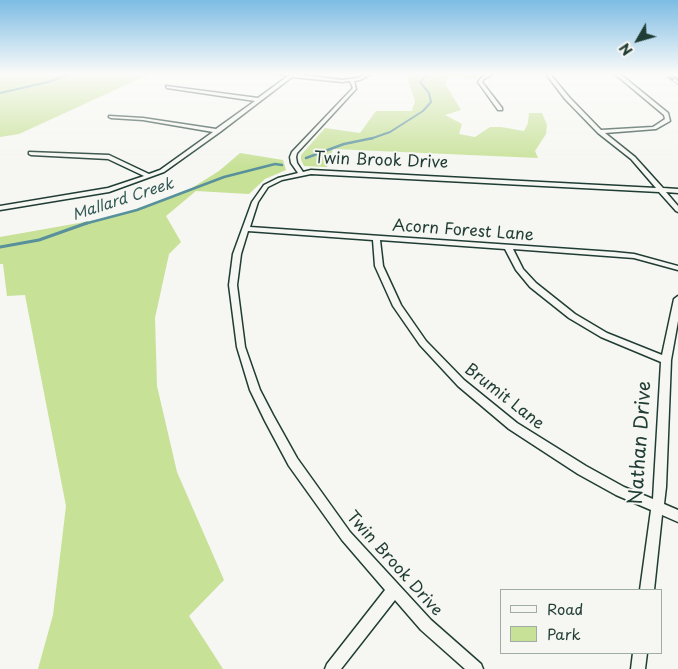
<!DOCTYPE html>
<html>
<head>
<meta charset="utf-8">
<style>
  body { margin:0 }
  #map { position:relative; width:678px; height:669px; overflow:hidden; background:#f6f6f2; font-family:"Playpen Sans",sans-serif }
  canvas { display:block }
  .legend { position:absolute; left:500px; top:589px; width:162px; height:65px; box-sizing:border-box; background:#f6f6f2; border:1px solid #a0aca6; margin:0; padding:6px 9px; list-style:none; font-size:15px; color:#1f3d34 }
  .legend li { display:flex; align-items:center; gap:10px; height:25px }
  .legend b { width:25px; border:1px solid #a0aca6 }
  .north { position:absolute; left:613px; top:15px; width:50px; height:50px; -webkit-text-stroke:4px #f6f6f2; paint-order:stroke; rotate:232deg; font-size:14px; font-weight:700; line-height:20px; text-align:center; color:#1f3d34 }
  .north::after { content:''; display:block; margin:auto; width:18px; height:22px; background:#1f3d34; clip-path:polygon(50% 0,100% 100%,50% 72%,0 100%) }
</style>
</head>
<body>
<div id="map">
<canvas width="678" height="669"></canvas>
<ul class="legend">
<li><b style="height:6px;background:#f6f6f2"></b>Road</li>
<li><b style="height:14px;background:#c7e197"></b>Park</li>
</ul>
<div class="north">N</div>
</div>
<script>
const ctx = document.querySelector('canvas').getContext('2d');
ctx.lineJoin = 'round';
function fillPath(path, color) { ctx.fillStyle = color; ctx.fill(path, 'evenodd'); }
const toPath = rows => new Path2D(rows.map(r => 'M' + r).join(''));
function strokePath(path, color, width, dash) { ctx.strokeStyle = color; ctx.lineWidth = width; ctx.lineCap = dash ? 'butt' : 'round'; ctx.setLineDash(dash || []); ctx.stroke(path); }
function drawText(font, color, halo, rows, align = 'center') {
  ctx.font = font + ' "Playpen Sans",sans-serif'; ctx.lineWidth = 4; ctx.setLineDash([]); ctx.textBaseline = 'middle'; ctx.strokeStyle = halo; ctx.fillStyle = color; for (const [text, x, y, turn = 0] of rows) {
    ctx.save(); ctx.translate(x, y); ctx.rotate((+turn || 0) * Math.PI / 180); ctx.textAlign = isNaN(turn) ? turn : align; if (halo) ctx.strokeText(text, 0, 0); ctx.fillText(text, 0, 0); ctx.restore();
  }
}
const green = toPath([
  [0,74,150,74,19,134,0,137],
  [410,74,481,74,475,79,449,76,446,81,446,85,461,110,445,115,462,124,459,134,475,137,490,127,501,127,524,131,528,123,529,113,542,113,547,125,546,134,535,151,538,158,333,149,327,167,304,166,301,160,301,155,325,128,360,133,376,111,412,111,415,101,408,80],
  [240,153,283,160,286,170,265,179,249,194,196,191,166,216,181,242,169,254,155,318,157,386,177,472,224,580,189,616,223,669,38,669,53,615,66,506,25,295,7,296,3,264,0,264,0,237,113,217,187,191,219,171]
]);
const streamFar2 = toPath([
  [0,93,48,82,70,74],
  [370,139,390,132,423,111,431,102,429,93,420,82,428,74]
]);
const streamFar1 = toPath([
  [306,158,344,144,373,138],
  [84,224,137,210,224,177,275,164,282,165]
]);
const stream = toPath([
  [0,247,39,240,87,223]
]);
const street = toPath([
  [278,74,295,74,342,80,358,78,365,74,371,74,360,80,354,81,356,89,297,153,296,157,297,163,303,172,311,170,656,188,631,159,598,133,565,99,546,74,550,74,569,97,601,130,653,127,665,119,664,115,615,74,620,74,668,113,670,121,656,129,605,133,635,157,663,188,678,189,678,193,666,192,678,206,678,212,676,211,659,192,311,174,282,180,268,187,258,202,250,227,614,252,634,254,678,266,678,270,634,258,513,249,523,269,536,283,575,314,607,333,662,355,674,299,678,296,678,321,671,360,666,487,664,504,678,510,678,522,662,515,654,590,640,590,651,510,616,495,578,474,509,429,458,386,420,345,393,306,375,266,373,240,248,231,241,254,237,285,245,347,260,390,273,415,297,458,350,532,431,620,481,664,483,669,465,669,421,630,395,600,341,669,325,669,327,664,385,590,342,540,289,466,265,421,250,390,237,347,229,285,233,254,252,202,264,185,278,178,298,173,291,163,290,157,292,152,353,88,350,81,342,82,292,77,220,132,164,172,109,192,0,210,0,206,108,188,144,176,108,159,31,155,29,154,29,152,109,155,149,174,160,170,213,132,143,120,111,118,109,117,109,116,143,118,216,129,255,101,167,88,166,86,258,98,288,76,278,74],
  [380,240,505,249,516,270,530,287,569,318,601,337,661,362,653,499,624,487,586,466,517,423,464,380,426,341,401,305,383,266,380,240],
  [487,74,493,74,484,79,482,82,502,108,502,110,498,110,478,82,482,77,487,74],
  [633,653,647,653,645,669,631,669,633,653]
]);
const secondary = toPath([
  [672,74,678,74,678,78,676,77,672,74]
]);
const rail = toPath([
  [664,74,678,83]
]);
const farWaternames = [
  ["Mallard Creek",123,200,-18]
];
const streetNames = [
  ["Twin Brook Drive",381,161,2],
  ["Acorn Forest Lane",463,231,4],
  ["Brumit Lane",504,397,38],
  ["Twin Brook Drive",394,564,48]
];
const nearStreetnames = [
  ["Nathan Drive",641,443,-86]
];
fillPath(green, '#c7e197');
strokePath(streamFar2, '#58909b', 2);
strokePath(streamFar1, '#58909b', 2.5);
strokePath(stream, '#58909b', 3);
strokePath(street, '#1f3d34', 3);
strokePath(secondary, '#1f3d34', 4);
fillPath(street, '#f6f6f2');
fillPath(secondary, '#f6f6f2');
strokePath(rail, '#1f3d34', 3);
strokePath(rail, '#f6f6f2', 2, [5.5]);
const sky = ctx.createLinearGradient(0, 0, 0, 168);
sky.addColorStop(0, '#7dbce4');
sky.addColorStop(0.44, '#fbfbf9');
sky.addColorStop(1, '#fbfbf900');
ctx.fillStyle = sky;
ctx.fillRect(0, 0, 678, 168);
drawText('italic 15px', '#325956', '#f6f6f2', farWaternames);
drawText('16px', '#1f3d34', '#f6f6f2', streetNames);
drawText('19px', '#1f3d34', '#f6f6f2', nearStreetnames);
</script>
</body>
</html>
